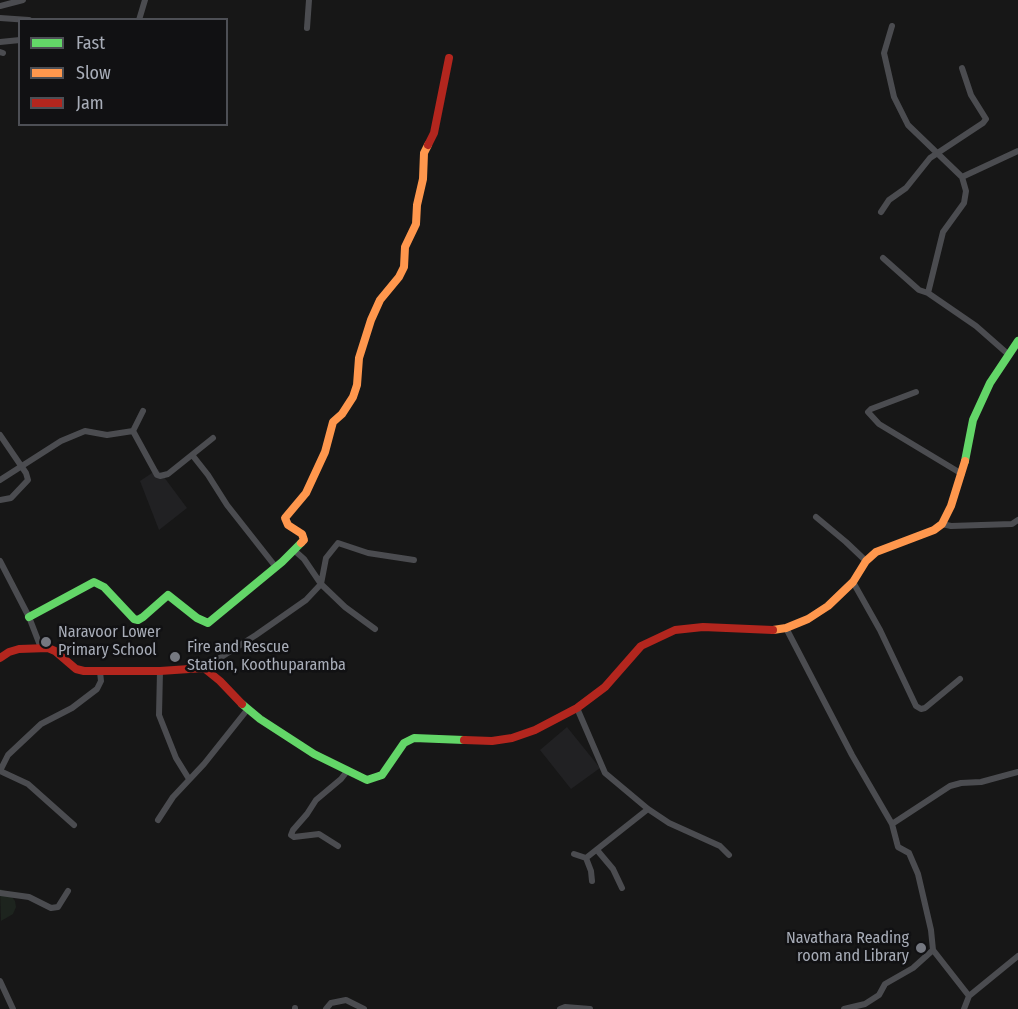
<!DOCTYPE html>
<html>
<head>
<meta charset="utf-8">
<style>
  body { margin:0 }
  #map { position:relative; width:1018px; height:1009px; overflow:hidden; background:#171717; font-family:"Fira Sans Condensed",sans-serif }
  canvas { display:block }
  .legend { position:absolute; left:18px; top:18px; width:210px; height:108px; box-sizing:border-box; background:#111113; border:2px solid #4d4f55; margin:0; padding:8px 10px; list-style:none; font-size:18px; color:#a8adb8 }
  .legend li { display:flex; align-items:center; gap:12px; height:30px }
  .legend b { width:30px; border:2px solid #4d4f55 }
</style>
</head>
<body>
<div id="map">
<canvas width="1018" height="1009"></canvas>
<ul class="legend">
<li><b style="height:8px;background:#63d668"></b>Fast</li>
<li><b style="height:8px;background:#ff974d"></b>Slow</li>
<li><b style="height:8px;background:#b3261e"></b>Jam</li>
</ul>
</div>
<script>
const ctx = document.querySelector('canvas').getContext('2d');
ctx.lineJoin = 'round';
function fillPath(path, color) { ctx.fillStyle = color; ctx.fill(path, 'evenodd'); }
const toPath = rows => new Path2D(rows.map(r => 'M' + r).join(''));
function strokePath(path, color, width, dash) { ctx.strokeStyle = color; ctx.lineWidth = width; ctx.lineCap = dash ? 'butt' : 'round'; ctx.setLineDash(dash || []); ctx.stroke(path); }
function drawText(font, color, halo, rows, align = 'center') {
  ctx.font = font + ' "Fira Sans Condensed",sans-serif'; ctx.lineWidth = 5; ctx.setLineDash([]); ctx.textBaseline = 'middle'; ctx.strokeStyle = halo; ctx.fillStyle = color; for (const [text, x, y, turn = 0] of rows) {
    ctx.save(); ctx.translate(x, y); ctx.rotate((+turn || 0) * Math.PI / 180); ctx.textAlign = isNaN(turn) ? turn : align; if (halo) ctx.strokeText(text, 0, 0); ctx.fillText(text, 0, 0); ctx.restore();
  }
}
const built = toPath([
  [158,469,187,508,159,530,140,481],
  [567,727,600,768,571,789,540,750]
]);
const green = toPath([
  [0,889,8,892,15,901,16,907,13,914,1,921]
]);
const street = toPath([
  [0,6,23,0],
  [0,18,29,20],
  [139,20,145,0],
  [892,26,884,53,894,97,908,125,962,177,966,191,964,203,943,232,928,293],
  [307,28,309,0],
  [0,42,20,40],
  [0,52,3,53],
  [962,177,1018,151],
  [881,212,889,200,906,188,930,158,983,123,986,119,971,95,962,68],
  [883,258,919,290,928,293,976,326,1009,355],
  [916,392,871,409,868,412,879,424,962,474],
  [133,431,157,475,160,476,168,474,213,438],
  [133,431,143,411],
  [0,435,26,473,28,480,11,498,0,500],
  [193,456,208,475,227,505,275,566],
  [0,480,61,441,85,431,107,435,133,431],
  [816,517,846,542,866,561],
  [942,524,951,526,1012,524,1018,520],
  [295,551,304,559,321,584,345,607,375,629],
  [0,561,29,617,41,648],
  [853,582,880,630,916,706,921,709,925,708,960,679],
  [786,628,852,755,892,824],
  [204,668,256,635,306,600,321,584,326,558,338,543,368,553,414,560],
  [160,671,159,715,176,758,189,779],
  [577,708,605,773,648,809,669,823,720,846,729,855],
  [0,771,8,755,41,724,72,708,97,689,101,681,100,672],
  [0,771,28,784,74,825],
  [158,820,173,797,204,764,247,710],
  [338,846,319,834,294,837,291,835,293,830,307,814,316,800,341,779,348,770],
  [597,850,613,869,622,888],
  [574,854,586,858,648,809],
  [586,858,591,871,592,881],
  [0,893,29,897,51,908,58,907,68,891],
  [933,950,969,996],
  [0,981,13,1009],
  [295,1008,295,1009],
  [326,1009,331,1003,346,1000,364,1009],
  [560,1009,565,1007,590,1009],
  [844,1009,865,1004,879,995,885,984,913,968,933,950,931,930,918,874,909,853,898,847,892,824,950,786,961,783,981,782,1018,772],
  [964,1009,969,996,1018,956]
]);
const fast = toPath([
  [965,461,973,420,990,383,1018,341],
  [29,617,94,582,104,587,134,619,138,620,143,617,168,595,197,618,208,623,282,562,301,543],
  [242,704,260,719,314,754,367,780,382,775,404,743,414,738,464,740]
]);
const slow = toPath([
  [301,543,304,540,302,534,288,525,285,518,306,493,325,452,333,422,342,414,353,397,357,385,359,358,371,320,380,300,399,277,404,267,405,247,416,224,417,205,423,179,424,153,428,145],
  [773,630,786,628,808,619,828,606,853,582,866,561,876,552,934,530,942,524,951,506,965,461]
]);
const jam = toPath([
  [428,145,434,133,449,58],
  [0,658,9,652,19,649,48,648,55,651,76,669,84,671,160,671,204,668,220,681,242,704],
  [464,740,492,741,512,738,535,730,577,708,605,687,641,646,675,630,703,627,773,630]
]);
const markers = [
  [46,642,6,"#757880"],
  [175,657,6,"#757880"],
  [921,948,6,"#757880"]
];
const poiNames = [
  ["Naravoor Lower",58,633],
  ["Primary School",58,651],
  ["Fire and Rescue",187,648],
  ["Station, Koothuparamba",187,666],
  ["Navathara Reading",909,939,"right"],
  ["room and Library",909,957,"right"]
];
fillPath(built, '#212123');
fillPath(green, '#1d241e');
strokePath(street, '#4b4c50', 6);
strokePath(fast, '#63d668', 8);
strokePath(slow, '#ff974d', 8);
strokePath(jam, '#b3261e', 8);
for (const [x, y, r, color] of markers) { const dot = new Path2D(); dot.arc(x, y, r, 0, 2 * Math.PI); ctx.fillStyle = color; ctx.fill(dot); strokePath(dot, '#111113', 2); }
drawText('16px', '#a8adb8', '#111113', poiNames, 'left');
</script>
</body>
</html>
